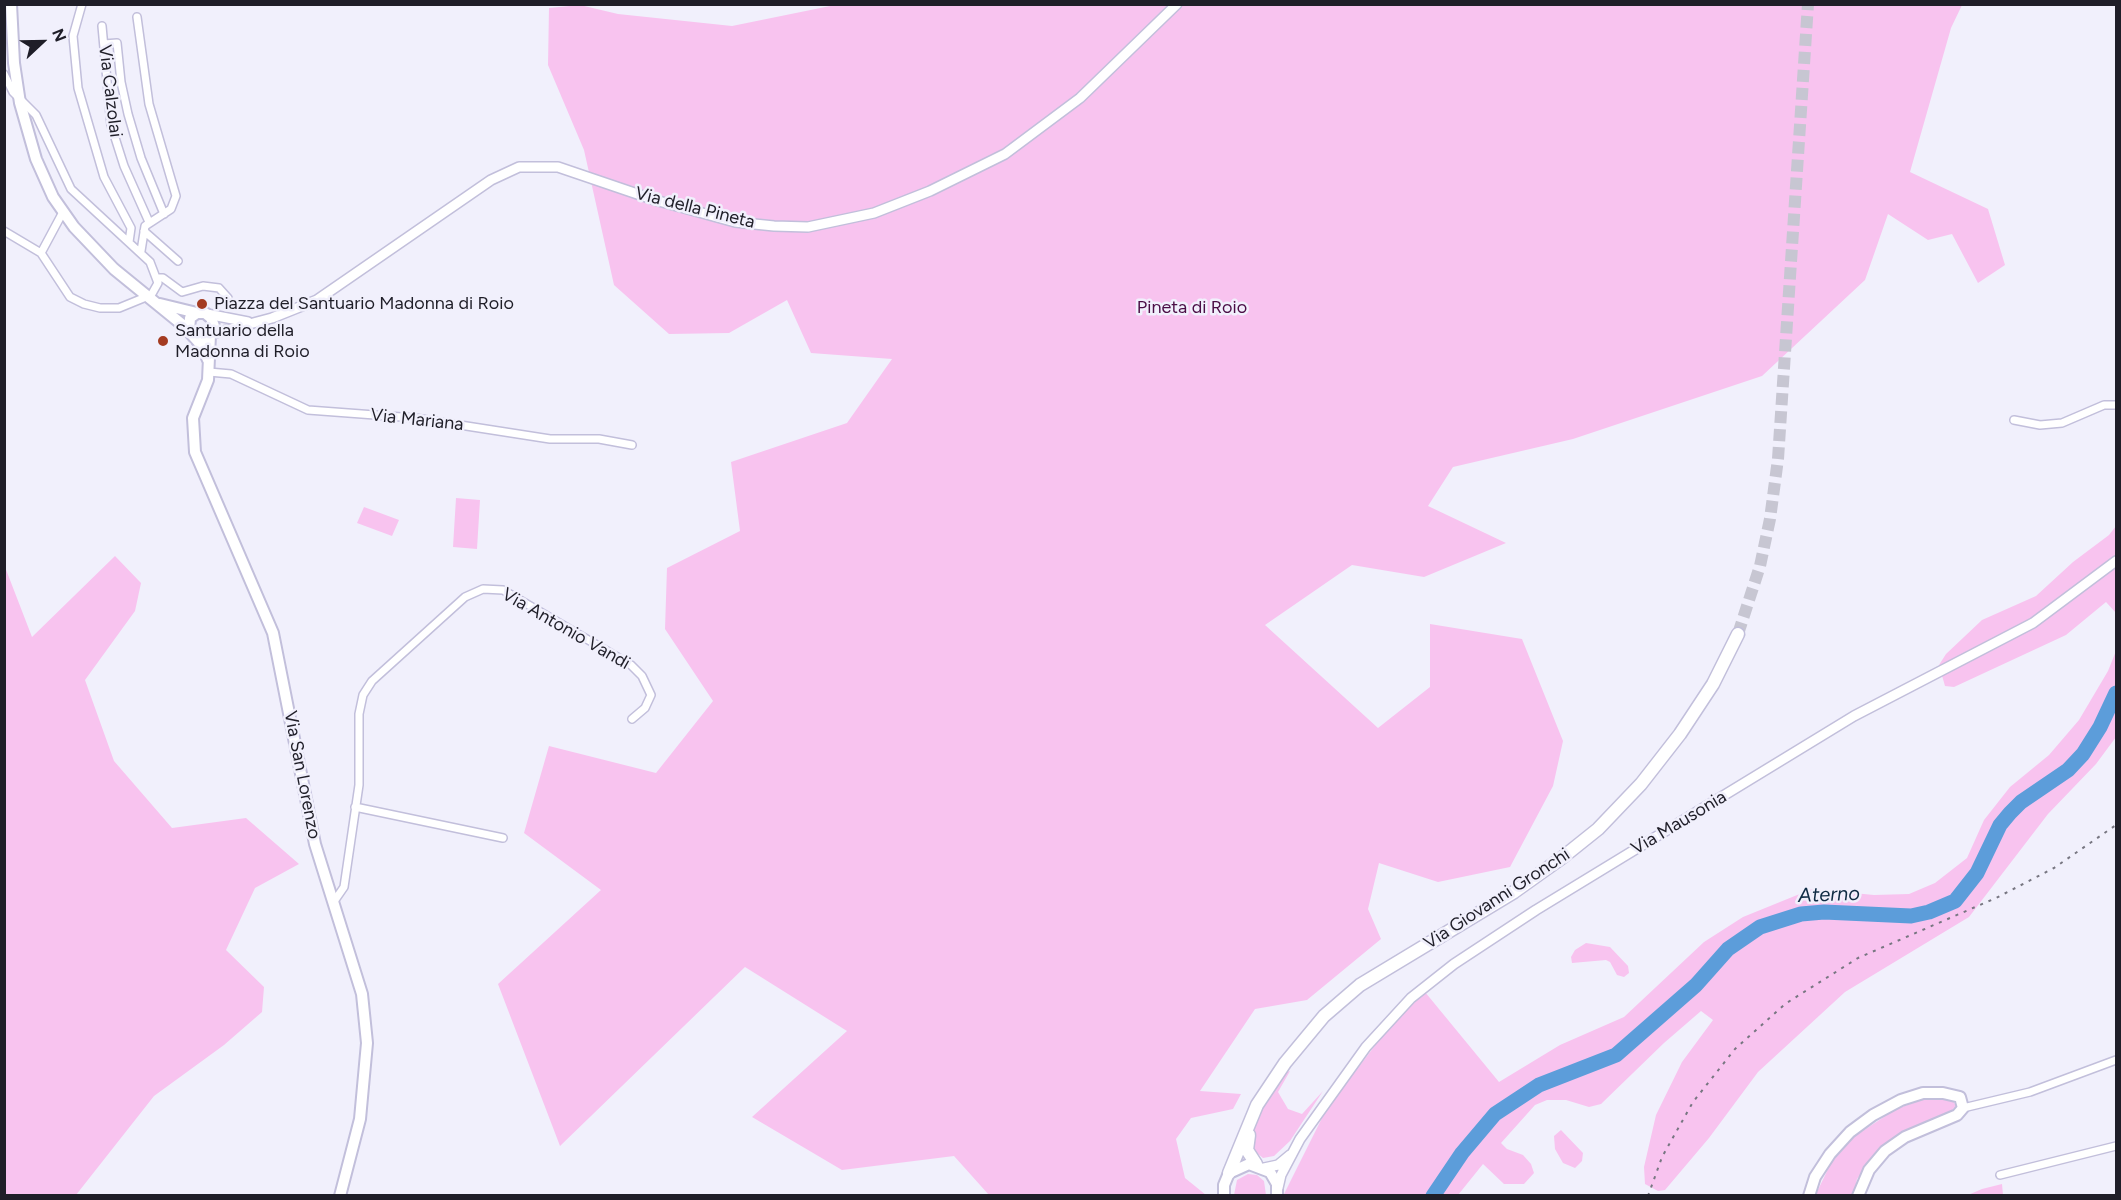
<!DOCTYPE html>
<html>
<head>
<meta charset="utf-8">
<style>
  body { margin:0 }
  #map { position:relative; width:2121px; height:1200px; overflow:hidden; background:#f1f0fc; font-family:Figtree,sans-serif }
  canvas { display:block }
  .frame { position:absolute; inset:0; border:6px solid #1f1e28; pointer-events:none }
  .north { position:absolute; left:12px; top:12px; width:60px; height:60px; -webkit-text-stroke:4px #f1f0fc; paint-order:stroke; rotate:68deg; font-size:16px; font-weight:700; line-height:24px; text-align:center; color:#1f1e28 }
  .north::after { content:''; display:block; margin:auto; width:21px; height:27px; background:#1f1e28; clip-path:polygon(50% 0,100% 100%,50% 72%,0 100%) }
</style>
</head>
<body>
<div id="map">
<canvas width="2121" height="1200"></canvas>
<div class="frame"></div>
<div class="north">N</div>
</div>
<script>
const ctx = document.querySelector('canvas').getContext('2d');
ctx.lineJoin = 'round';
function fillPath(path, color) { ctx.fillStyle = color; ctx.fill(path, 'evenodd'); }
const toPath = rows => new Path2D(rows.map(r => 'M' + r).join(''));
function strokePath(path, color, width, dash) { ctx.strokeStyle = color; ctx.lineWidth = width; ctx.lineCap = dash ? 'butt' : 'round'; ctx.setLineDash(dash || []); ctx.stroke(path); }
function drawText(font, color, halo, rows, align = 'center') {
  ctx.font = font + ' Figtree,sans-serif'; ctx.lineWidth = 5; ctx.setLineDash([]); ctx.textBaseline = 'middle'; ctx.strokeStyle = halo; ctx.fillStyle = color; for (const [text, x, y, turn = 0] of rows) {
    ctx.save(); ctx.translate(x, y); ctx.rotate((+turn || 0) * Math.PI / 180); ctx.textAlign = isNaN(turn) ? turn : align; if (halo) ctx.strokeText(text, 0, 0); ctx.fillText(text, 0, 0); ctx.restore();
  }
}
const green = toPath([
  [840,4,1962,5,1951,28,1910,172,1988,209,2005,265,1978,283,1952,234,1928,240,1888,214,1865,280,1762,376,1573,439,1453,467,1428,506,1506,543,1424,577,1352,565,1265,625,1378,728,1430,687,1430,624,1522,639,1563,741,1553,786,1510,867,1438,882,1379,863,1368,909,1381,939,1307,1000,1255,1009,1200,1091,1241,1094,1233,1109,1191,1118,1176,1139,1185,1178,1206,1195,989,1195,954,1156,842,1170,752,1117,847,1031,745,967,560,1146,498,984,601,890,524,833,549,746,656,773,713,701,665,629,667,568,740,531,731,462,847,423,892,359,811,353,787,300,729,333,669,334,614,285,584,150,548,65,549,8,580,5,618,14,732,26],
  [456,498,480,500,477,549,453,547],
  [364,507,399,520,392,536,357,523],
  [2116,526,2116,613,2106,602,2066,635,1954,687,1945,686,1939,665,1946,654,1982,620,2036,596,2073,562,2109,535],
  [115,556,141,583,135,611,85,680,114,761,172,828,246,818,299,864,255,888,226,950,264,987,262,1012,224,1045,154,1096,76,1195,5,1195,5,567,32,637],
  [2116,651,2116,737,2096,764,2048,814,1969,917,1845,992,1758,1072,1709,1138,1665,1190,1658,1191,1645,1184,1644,1167,1656,1115,1682,1062,1713,1020,1701,1011,1664,1043,1601,1104,1589,1107,1566,1100,1547,1100,1535,1105,1501,1143,1507,1149,1523,1155,1531,1164,1534,1173,1524,1184,1504,1184,1483,1164,1458,1195,1283,1196,1327,1108,1387,1030,1425,992,1499,1082,1560,1045,1624,1017,1704,942,1743,917,1812,889,1874,895,1909,894,1935,883,1967,858,1984,820,2010,787,2049,755,2079,720,2108,671],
  [1586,943,1610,947,1628,966,1629,973,1624,977,1617,975,1610,962,1606,960,1572,963,1571,957,1575,950],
  [1290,1071,1278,1092,1288,1109,1302,1114,1323,1091,1290,1141,1274,1156,1263,1158,1252,1149,1252,1134,1262,1107,1284,1073],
  [1924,1099,1952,1099,1956,1106,1948,1114,1909,1130,1881,1149,1857,1179,1854,1195,1815,1196,1831,1163,1855,1136,1896,1109],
  [1561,1130,1583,1153,1582,1161,1575,1168,1563,1163,1555,1149,1554,1136],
  [1248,1174,1257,1175,1264,1181,1266,1195,1234,1195,1237,1180],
  [2002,1184,2003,1195,1968,1195,1982,1189]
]);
const river = toPath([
  [1433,1196,1462,1153,1495,1114,1539,1085,1616,1055,1696,985,1728,949,1760,927,1801,914,1824,912,1911,916,1929,912,1955,901,1977,873,2000,825,2010,813,2021,802,2068,770,2083,754,2100,727,2116,693]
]);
const highwayTunnel = toPath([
  [1738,634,1760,566,1770,519,1778,459,1808,4]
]);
const street = toPath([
  [82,4,73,36,78,88,104,177,131,228,129,242],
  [137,17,149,104,176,196,171,209,145,226,141,251],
  [102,26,111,125,124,166,149,222],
  [104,44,117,43,121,82,128,114,141,158,164,214],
  [4,74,13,92,36,115,71,189,150,262,158,283,149,299],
  [4,231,41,253,70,297,84,304,100,308,119,308,146,297],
  [144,231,178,261],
  [41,253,63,212],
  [157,278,163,278,182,292,203,286,219,288,228,298],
  [209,372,231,374,308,410,415,418,550,439,599,439,632,445],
  [2014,420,2040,425,2062,423,2104,405,2116,405],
  [355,807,503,838],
  [335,900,344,887,359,785,359,714,363,695,372,681,465,597,483,589,503,590,631,665,642,676,651,695,645,708,632,719],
  [1963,1108,2030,1092,2116,1060],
  [2000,1175,2116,1146]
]);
const secondary = toPath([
  [207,314,248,322],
  [212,334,272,318,317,300,491,180,519,167,558,167,655,200,735,222,774,226,808,227,874,213,930,191,1005,154,1080,98,1177,4],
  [1264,1168,1278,1165,1290,1155],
  [1278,1188,1281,1175,1300,1139,1366,1047,1411,998,1454,964,1536,910,1854,716,2033,623,2116,561]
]);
const primary = toPath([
  [11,4,14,63,20,103,36,159,53,197,74,227,114,269,184,326,202,346,208,360],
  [160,304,197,313],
  [189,332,190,318,197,313,205,313,211,318,214,326,207,338],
  [210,335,208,380,193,418,195,452,273,633,315,844,362,994,367,1043,360,1119,340,1196],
  [1224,1196,1224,1185,1229,1173,1249,1164,1270,1172,1277,1184,1277,1196],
  [1809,1196,1815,1177,1830,1154,1850,1132,1873,1115,1901,1100,1923,1093,1943,1093,1960,1097,1963,1108,1957,1115,1905,1137,1885,1151,1869,1170,1858,1196]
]);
const highway = toPath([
  [1249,1135,1247,1150,1256,1164],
  [1229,1173,1257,1105,1285,1063,1324,1016,1360,985,1514,892,1563,857,1598,829,1641,784,1680,734,1713,684,1738,634]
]);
const rail = toPath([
  [1648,1196,1662,1157,1693,1102,1735,1049,1785,1004,1858,958,1996,898,2054,868,2116,825]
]);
const markers = [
  [202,304,6,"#a43b21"],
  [163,341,6,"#a43b21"]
];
const streetNames = [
  ["Via Calzolai",110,91,83],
  ["Via della Pineta",695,208,14],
  ["Via Mariana",417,420,6],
  ["Via Antonio Vandi",566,629,30],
  ["Via San Lorenzo",302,775,79],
  ["Via Mausonia",1679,823,-31],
  ["Via Giovanni Gronchi",1497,899,-33]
];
const poiNames = [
  ["Piazza del Santuario Madonna di Roio",214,304],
  ["Santuario della",175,331],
  ["Madonna di Roio",175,352]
];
const parkNames = [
  ["Pineta di Roio",1192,308]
];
const waterNames = [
  ["Aterno",1829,895,-2]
];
fillPath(green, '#f8c3ef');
strokePath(river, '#5c9dda', 15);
strokePath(highwayTunnel, '#c7c6d2', 12, [12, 6]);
strokePath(street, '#c2bfdb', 10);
strokePath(secondary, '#c2bfdb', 12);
strokePath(primary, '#c2bfdb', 14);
strokePath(highway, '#c2bfdb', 15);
strokePath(street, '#fff', 7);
strokePath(secondary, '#fff', 9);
strokePath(primary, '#fff', 10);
strokePath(highway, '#fff', 12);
strokePath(rail, '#777681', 2, [3, 6]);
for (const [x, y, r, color] of markers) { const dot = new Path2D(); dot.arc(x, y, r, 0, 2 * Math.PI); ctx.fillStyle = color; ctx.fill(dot); strokePath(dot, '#f1f0fc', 2); }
drawText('18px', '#1f1e28', '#f1f0fc', streetNames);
drawText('18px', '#1f1e28', '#f1f0fc', poiNames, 'left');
drawText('18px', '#4b0d46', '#f1f0fc', parkNames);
drawText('italic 20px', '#0f2b44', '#f1f0fc', waterNames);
</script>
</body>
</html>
